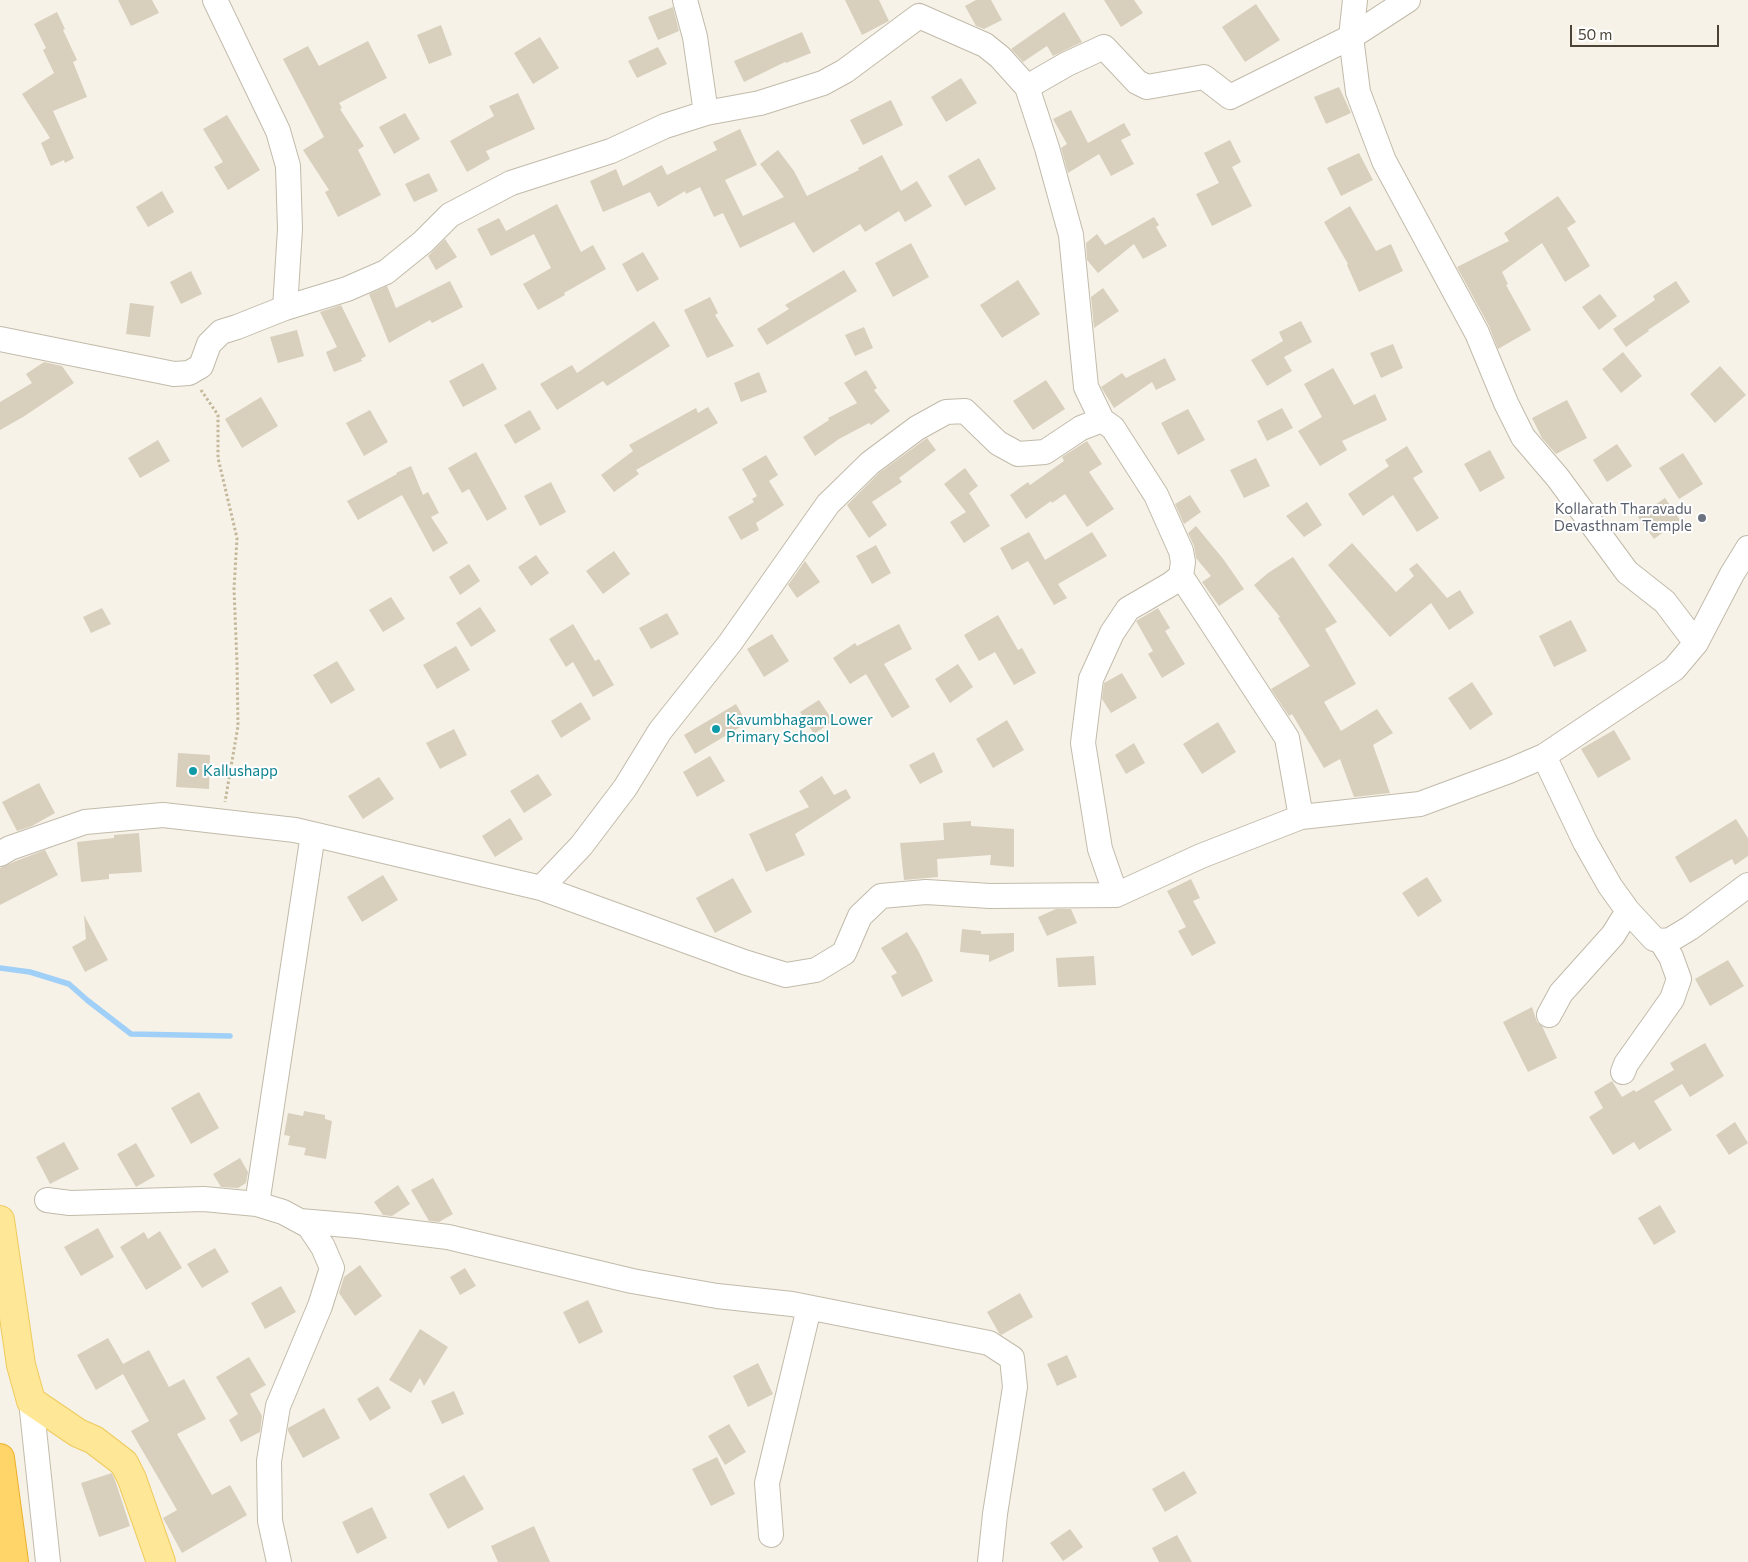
<!DOCTYPE html>
<html>
<head>
<meta charset="utf-8">
<style>
  body { margin:0 }
  #map { position:relative; width:1748px; height:1562px; overflow:hidden; background:#f6f2e8; font-family:Commissioner,sans-serif }
  canvas { display:block }
  .scale { position:absolute; left:1570px; top:25px; width:149px; height:22px; box-sizing:border-box; border:2px solid #4a4336; border-top:0; padding-left:6px; font-size:15px; line-height:18px; white-space:nowrap; color:#4a4336; -webkit-text-stroke:4px #fff; paint-order:stroke }
</style>
</head>
<body>
<div id="map">
<canvas width="1748" height="1562"></canvas>
<div class="scale">50 m</div>
</div>
<script>
const ctx = document.querySelector('canvas').getContext('2d');
ctx.lineJoin = 'round';
const toPath = rows => new Path2D(rows.map(r => 'M' + r).join(''));
function strokePath(path, color, width, dash) { ctx.strokeStyle = color; ctx.lineWidth = width; ctx.lineCap = dash ? 'butt' : 'round'; ctx.setLineDash(dash || []); ctx.stroke(path); }
function fillPath(path, color) { ctx.fillStyle = color; ctx.fill(path, 'evenodd'); }
function drawText(font, color, halo, rows, align = 'center') {
  ctx.font = font + ' Commissioner,sans-serif'; ctx.lineWidth = 4; ctx.setLineDash([]); ctx.textBaseline = 'middle'; ctx.strokeStyle = halo; ctx.fillStyle = color; for (const [text, x, y, turn = 0] of rows) {
    ctx.save(); ctx.translate(x, y); ctx.rotate((+turn || 0) * Math.PI / 180); ctx.textAlign = isNaN(turn) ? turn : align; if (halo) ctx.strokeText(text, 0, 0); ctx.fillText(text, 0, 0); ctx.restore();
  }
}
const stream = toPath([
  [0,968,30,972,69,984,87,1000,131,1034,230,1036]
]);
const building = toPath([
  [118,0,152,0,159,13,131,26],
  [845,0,879,0,889,21,862,35],
  [976,0,991,0,1002,20,984,29,976,26,965,6],
  [1104,0,1134,0,1143,13,1121,27],
  [1256,4,1280,40,1245,62,1222,27],
  [673,7,679,31,658,40,648,17],
  [57,12,65,29,63,30,77,60,73,62,87,97,53,111,74,158,65,163,64,160,51,166,41,143,50,138,22,94,54,73,43,50,46,48,34,24],
  [1064,12,1082,42,1053,56,1047,46,1023,62,1011,49],
  [441,25,452,55,429,64,417,35],
  [802,32,811,53,786,63,785,62,744,82,734,61],
  [540,37,559,68,533,84,514,53],
  [368,41,387,78,339,103,342,108,340,109,364,146,358,150,381,195,338,217,325,192,329,190,303,150,324,137,283,59,308,46,319,66],
  [658,47,667,64,637,78,628,61],
  [961,78,977,103,946,122,931,97],
  [1339,87,1351,113,1326,124,1314,97],
  [518,93,535,129,486,151,490,159,467,172,450,141,494,116,489,106],
  [891,100,903,125,863,145,850,120],
  [1071,110,1088,143,1124,123,1131,135,1121,140,1134,164,1111,176,1099,154,1068,173,1061,148,1067,144,1053,119],
  [405,113,420,139,394,154,379,127],
  [227,115,260,170,228,190,214,167,223,162,203,129],
  [740,129,757,165,725,180,743,216,784,197,760,164,778,150,794,171,807,196,859,170,858,168,882,155,901,191,917,181,932,206,905,222,899,211,865,232,860,224,813,253,794,222,740,248,723,213,714,217,700,187,686,194,685,191,658,207,650,192,603,212,590,181,616,169,623,186,662,165,667,175,717,150,713,142],
  [1230,140,1241,162,1232,167,1252,206,1212,226,1196,194,1219,183,1204,153],
  [1359,153,1373,180,1341,196,1327,168],
  [979,158,996,189,965,206,948,176],
  [429,173,438,191,414,202,405,184],
  [162,191,174,212,148,227,136,207],
  [1558,196,1576,222,1567,228,1590,266,1565,282,1542,243,1502,272,1508,284,1506,285,1531,330,1498,349,1489,326,1457,267,1509,241,1504,233],
  [557,204,581,252,593,245,606,269,564,293,565,295,538,310,523,284,551,268,534,234,491,256,477,229,499,218,506,231],
  [1350,206,1376,251,1391,244,1403,271,1359,292,1347,265,1348,264,1324,222],
  [1154,217,1159,225,1156,227,1167,246,1143,259,1134,244,1098,273,1087,260,1086,243,1097,234,1105,245],
  [445,239,457,257,436,270,428,256],
  [911,243,929,277,893,297,875,263],
  [643,252,659,279,637,292,622,264],
  [844,270,857,291,767,345,757,329,789,309,785,305],
  [191,271,202,294,181,304,170,282],
  [1018,280,1040,314,1002,338,980,305],
  [450,281,463,307,432,323,430,320,389,343,369,294,387,286,396,308],
  [1676,281,1690,302,1648,330,1649,331,1626,347,1613,329,1655,300,1653,296],
  [1103,288,1119,311,1094,328,1091,297],
  [1600,294,1617,316,1599,330,1582,307],
  [710,297,718,313,715,315,734,346,707,358,684,310],
  [130,303,154,306,150,337,126,334],
  [341,305,366,356,361,359,362,361,334,372,326,352,337,347,320,312],
  [654,321,670,346,607,386,603,381,557,410,540,384,572,365,577,373],
  [1301,321,1312,342,1284,357,1292,371,1267,386,1251,360,1283,341,1279,332],
  [864,327,873,348,855,356,845,335],
  [297,330,304,356,278,363,270,337],
  [1393,344,1403,368,1381,378,1370,353],
  [1623,352,1642,376,1621,393,1602,369],
  [1165,358,1176,380,1156,390,1152,382,1114,408,1101,387,1122,373,1126,378],
  [44,362,62,366,74,383,23,417,0,430,0,402,32,383,26,374],
  [483,363,497,389,463,407,449,381],
  [1720,366,1746,395,1715,423,1690,394],
  [1333,368,1354,405,1375,394,1387,420,1342,441,1347,450,1320,466,1298,431,1322,417,1304,384],
  [866,370,877,388,874,390,890,411,871,425,869,423,839,439,815,456,803,437,829,420,828,418,857,403,844,383],
  [759,372,767,392,741,402,734,383],
  [1046,380,1065,409,1033,430,1013,401],
  [261,397,278,426,242,448,225,419],
  [1567,400,1587,438,1556,454,1542,438,1532,418],
  [708,407,718,423,636,470,639,474,614,492,601,475,633,451,629,445,696,408,698,413],
  [1282,408,1293,428,1267,441,1257,421],
  [1188,409,1205,440,1178,455,1161,423],
  [370,410,388,442,364,456,346,423],
  [530,410,541,429,515,444,504,425],
  [927,438,936,450,899,478,902,482,872,502,887,525,869,538,847,505,879,473],
  [158,440,170,461,140,478,128,458],
  [1087,441,1102,464,1089,472,1114,509,1087,527,1065,494,1052,503,1051,501,1026,519,1010,495,1028,482,1030,485,1064,461,1062,457],
  [1617,444,1632,466,1607,482,1593,460],
  [1407,446,1423,472,1413,478,1439,518,1417,532,1393,495,1363,516,1348,494,1389,466,1385,460],
  [1490,450,1505,478,1480,492,1464,464],
  [476,452,507,509,487,521,469,489,462,493,448,468],
  [1683,453,1703,484,1679,499,1659,468],
  [766,455,778,475,769,481,784,505,756,523,759,530,741,540,728,517,754,502,752,499,757,496,742,469],
  [1256,458,1270,486,1244,498,1230,470],
  [411,466,423,495,428,492,439,513,431,517,448,543,433,552,402,495,358,520,347,501,397,474,396,473],
  [965,468,978,486,969,493,990,526,964,543,950,522,966,512,944,484],
  [551,482,566,512,540,526,524,496],
  [1190,495,1201,512,1184,524,1175,504],
  [1665,498,1680,520,1654,539,1638,517],
  [1307,502,1322,525,1304,537,1286,516],
  [1196,526,1224,560,1244,589,1219,606,1202,582,1211,576,1196,558,1194,546,1188,533],
  [1029,532,1045,560,1092,532,1107,556,1058,584,1067,598,1054,605,1028,561,1012,570,1000,548],
  [1352,543,1396,592,1414,576,1409,569,1417,563,1447,598,1460,590,1474,613,1449,630,1431,603,1390,637,1328,565],
  [876,545,891,573,872,584,856,556],
  [614,551,630,574,603,594,586,571],
  [536,555,549,573,531,586,518,567],
  [1293,557,1337,622,1325,629,1356,684,1324,702,1341,731,1377,709,1393,733,1373,745,1390,793,1354,797,1340,759,1324,768,1292,714,1289,716,1271,689,1310,666,1278,618,1280,617,1254,585,1268,573],
  [805,561,820,582,797,598,788,585],
  [469,564,480,581,460,595,449,577],
  [391,597,405,619,383,632,369,610],
  [480,607,496,631,471,647,456,623],
  [102,608,111,624,91,633,83,617],
  [1158,608,1170,628,1165,631,1185,664,1162,678,1148,654,1153,651,1136,621],
  [667,613,679,634,651,649,639,628],
  [998,615,1018,650,1022,648,1036,673,1014,685,995,652,979,661,964,635],
  [1571,620,1587,651,1554,667,1539,636],
  [573,624,595,661,599,659,614,685,593,697,573,662,566,667,549,639],
  [899,624,912,649,884,664,910,707,892,718,866,674,850,684,833,658,855,643,857,646],
  [772,634,789,661,764,677,747,649],
  [456,646,470,670,437,689,423,665],
  [337,661,355,690,331,704,313,675],
  [958,664,973,687,950,703,935,679],
  [1122,673,1137,698,1111,713,1102,699,1104,683],
  [1472,682,1493,714,1470,730,1448,698],
  [819,700,833,721,814,734,800,712],
  [581,702,591,719,561,738,551,721],
  [736,704,747,723,695,754,684,735],
  [1007,720,1024,750,993,768,976,739],
  [1218,722,1236,752,1202,774,1183,744],
  [454,729,467,755,440,769,426,743],
  [1614,730,1631,759,1598,778,1581,749],
  [1134,743,1145,763,1126,774,1115,755],
  [934,752,943,772,920,784,909,765],
  [178,753,210,755,209,789,176,787],
  [710,756,725,781,697,797,683,772],
  [538,774,552,795,524,813,510,791],
  [822,776,834,795,846,789,851,798,795,834,805,855,766,872,749,834,809,807,799,791],
  [379,777,394,799,363,819,348,796],
  [39,783,55,813,32,826,17,831,2,802],
  [510,818,523,839,495,857,482,836],
  [1736,819,1748,838,1748,856,1735,865,1732,859,1690,883,1675,857],
  [971,821,971,826,1014,829,1014,867,990,865,991,855,937,859,938,877,904,880,900,843,944,840,943,823],
  [139,833,142,872,109,874,109,879,81,882,77,842,114,838,114,835],
  [45,850,58,875,0,905,0,868,16,861],
  [383,875,398,900,362,922,347,897],
  [1427,877,1442,901,1418,917,1402,893],
  [733,878,752,912,715,933,696,898],
  [1191,879,1200,898,1193,901,1216,943,1192,956,1178,931,1186,927,1167,891],
  [1056,909,1071,909,1077,923,1047,936,1038,917],
  [84,915,108,960,85,972,72,947,86,939],
  [962,929,981,931,981,934,1014,933,1014,951,989,962,989,955,960,952],
  [907,932,919,952,933,981,902,997,891,976,897,973,881,948],
  [1094,956,1096,985,1058,987,1056,958],
  [1728,960,1744,986,1710,1006,1695,979],
  [1532,1007,1537,1022,1542,1026,1557,1058,1528,1072,1503,1022],
  [1705,1043,1724,1076,1690,1097,1682,1084,1654,1101,1672,1130,1639,1150,1634,1142,1613,1155,1589,1117,1603,1108,1594,1092,1612,1081,1622,1097,1634,1090,1636,1092,1674,1070,1670,1063],
  [199,1092,219,1128,191,1144,171,1108],
  [304,1111,325,1115,325,1119,332,1121,326,1159,304,1155,306,1148,288,1145,290,1136,284,1135,288,1113,303,1116],
  [1735,1122,1748,1143,1729,1155,1716,1135],
  [64,1142,79,1169,50,1184,36,1157],
  [136,1143,155,1176,136,1187,117,1154],
  [240,1158,248,1172,246,1183,238,1188,221,1187,213,1174],
  [433,1178,453,1214,439,1222,429,1221,411,1190],
  [398,1185,410,1204,392,1216,383,1215,374,1202],
  [1660,1205,1676,1232,1654,1245,1638,1218],
  [98,1228,114,1257,81,1276,64,1247],
  [160,1231,182,1268,146,1290,120,1247,144,1232,148,1239],
  [215,1248,229,1272,202,1288,187,1264],
  [360,1265,382,1296,355,1316,339,1293,344,1277],
  [465,1268,476,1286,460,1295,450,1277],
  [281,1286,296,1312,265,1329,251,1303],
  [1020,1293,1033,1317,1001,1335,999,1333,987,1312],
  [588,1300,603,1332,579,1344,563,1312],
  [420,1329,448,1347,424,1386,420,1378,411,1393,389,1380],
  [108,1338,123,1364,149,1350,169,1387,184,1379,206,1419,177,1434,212,1495,230,1485,247,1515,182,1553,163,1518,177,1510,131,1431,149,1421,123,1374,96,1390,77,1355],
  [1067,1355,1077,1377,1057,1386,1047,1364],
  [249,1357,266,1385,250,1394,262,1416,260,1432,241,1442,229,1420,238,1414,216,1377],
  [758,1363,773,1394,748,1407,733,1376],
  [378,1386,391,1408,370,1421,357,1399],
  [454,1391,464,1414,442,1424,431,1401],
  [324,1408,340,1438,303,1458,288,1431,288,1428],
  [729,1424,746,1452,725,1465,708,1436],
  [717,1457,735,1494,711,1506,692,1469],
  [1184,1471,1197,1493,1165,1512,1152,1489],
  [112,1473,116,1483,130,1526,99,1537,81,1483],
  [464,1475,484,1509,448,1529,429,1494],
  [372,1507,387,1538,357,1554,342,1522],
  [534,1526,550,1562,498,1562,491,1546],
  [1070,1529,1083,1547,1063,1561,1050,1543],
  [1177,1535,1192,1562,1159,1562,1152,1548]
]);
const path = toPath([
  [201,390,218,415,218,458,237,538,234,589,237,663,238,726,225,802]
]);
const minor = toPath([
  [685,0,695,37,706,113],
  [1355,0,1351,37,1358,92,1384,161,1477,333,1506,403,1523,437,1558,478,1627,572,1665,602,1696,643],
  [1027,87,1067,64,1104,47,1137,82,1147,87,1204,77,1230,97,1351,37,1408,0],
  [285,308,347,289,386,272,423,242,450,215,511,183,611,151,665,126,706,113,760,103,823,83,845,71,919,16,985,45,1000,57,1027,87,1047,148,1071,235,1086,387,1102,420],
  [0,339,174,374,189,373,201,366,209,344,221,332,237,327,285,308,290,229,288,166,278,131,215,0],
  [1181,576,1287,738,1301,817],
  [1544,756,1585,842,1610,886,1628,911,1654,939,1661,941,1670,940,1690,928,1748,885],
  [0,854,10,848,85,822,163,815,295,830,541,888,744,962,786,975,816,970,844,953,860,916,881,896,926,892,990,896,1116,895,1201,856,1301,817,1420,804,1509,771,1544,756,1674,669,1696,643,1732,574,1748,548],
  [541,888,581,846,625,788,660,731,730,643,828,504,870,463,917,428,946,412,965,411,998,443,1018,454,1045,452,1081,428,1102,420,1113,428,1156,495,1181,551,1183,562,1181,576,1171,584,1128,609,1112,633,1091,679,1083,743,1100,849,1116,895],
  [1549,1015,1561,993,1613,935,1628,911],
  [1623,1072,1626,1064,1672,999,1679,979,1671,957,1661,941],
  [47,1200,70,1203,204,1199,257,1204,283,1212,309,1226,323,1247,332,1268,320,1306,278,1406,269,1461,270,1521,279,1562],
  [257,1204,313,834],
  [300,1221,358,1226,448,1237,632,1281,717,1296,792,1304,989,1343,1012,1358,1015,1387,995,1514,990,1562],
  [31,1401,48,1562],
  [771,1535,767,1483,809,1308]
]);
const major = toPath([
  [0,1220,21,1365,31,1401,78,1433,94,1440,124,1463,132,1479,161,1562]
]);
const highway = toPath([
  [0,1458,14,1562]
]);
const markers = [
  [1702,518,5,"#6b7280"],
  [716,729,5,"#0f9aa8"],
  [193,771,5,"#0f9aa8"]
];
const worshipNames = [
  ["Kollarath Tharavadu",1692,509],
  ["Devasthnam Temple",1692,526]
];
const cultureNames = [
  ["Kavumbhagam Lower",726,720],
  ["Primary School",726,737],
  ["Kallushapp",203,771]
];
strokePath(stream, '#a0cff7', 5.5);
fillPath(building, '#d8cfbd');
strokePath(minor, '#c2bbaa', 26);
strokePath(major, '#efcb5d', 30);
strokePath(highway, '#ecb02c', 30);
strokePath(path, '#c5b89a', 3, [2.5, 2.5]);
strokePath(minor, '#fff', 24);
strokePath(major, '#ffe798', 28);
strokePath(highway, '#ffd56a', 28);
for (const [x, y, r, color] of markers) { const dot = new Path2D(); dot.arc(x, y, r, 0, 2 * Math.PI); ctx.fillStyle = color; ctx.fill(dot); strokePath(dot, '#fff', 2); }
drawText('15px', '#5b616d', '#fff', worshipNames, 'right');
drawText('15px', '#0d838f', '#fff', cultureNames, 'left');
</script>
</body>
</html>
